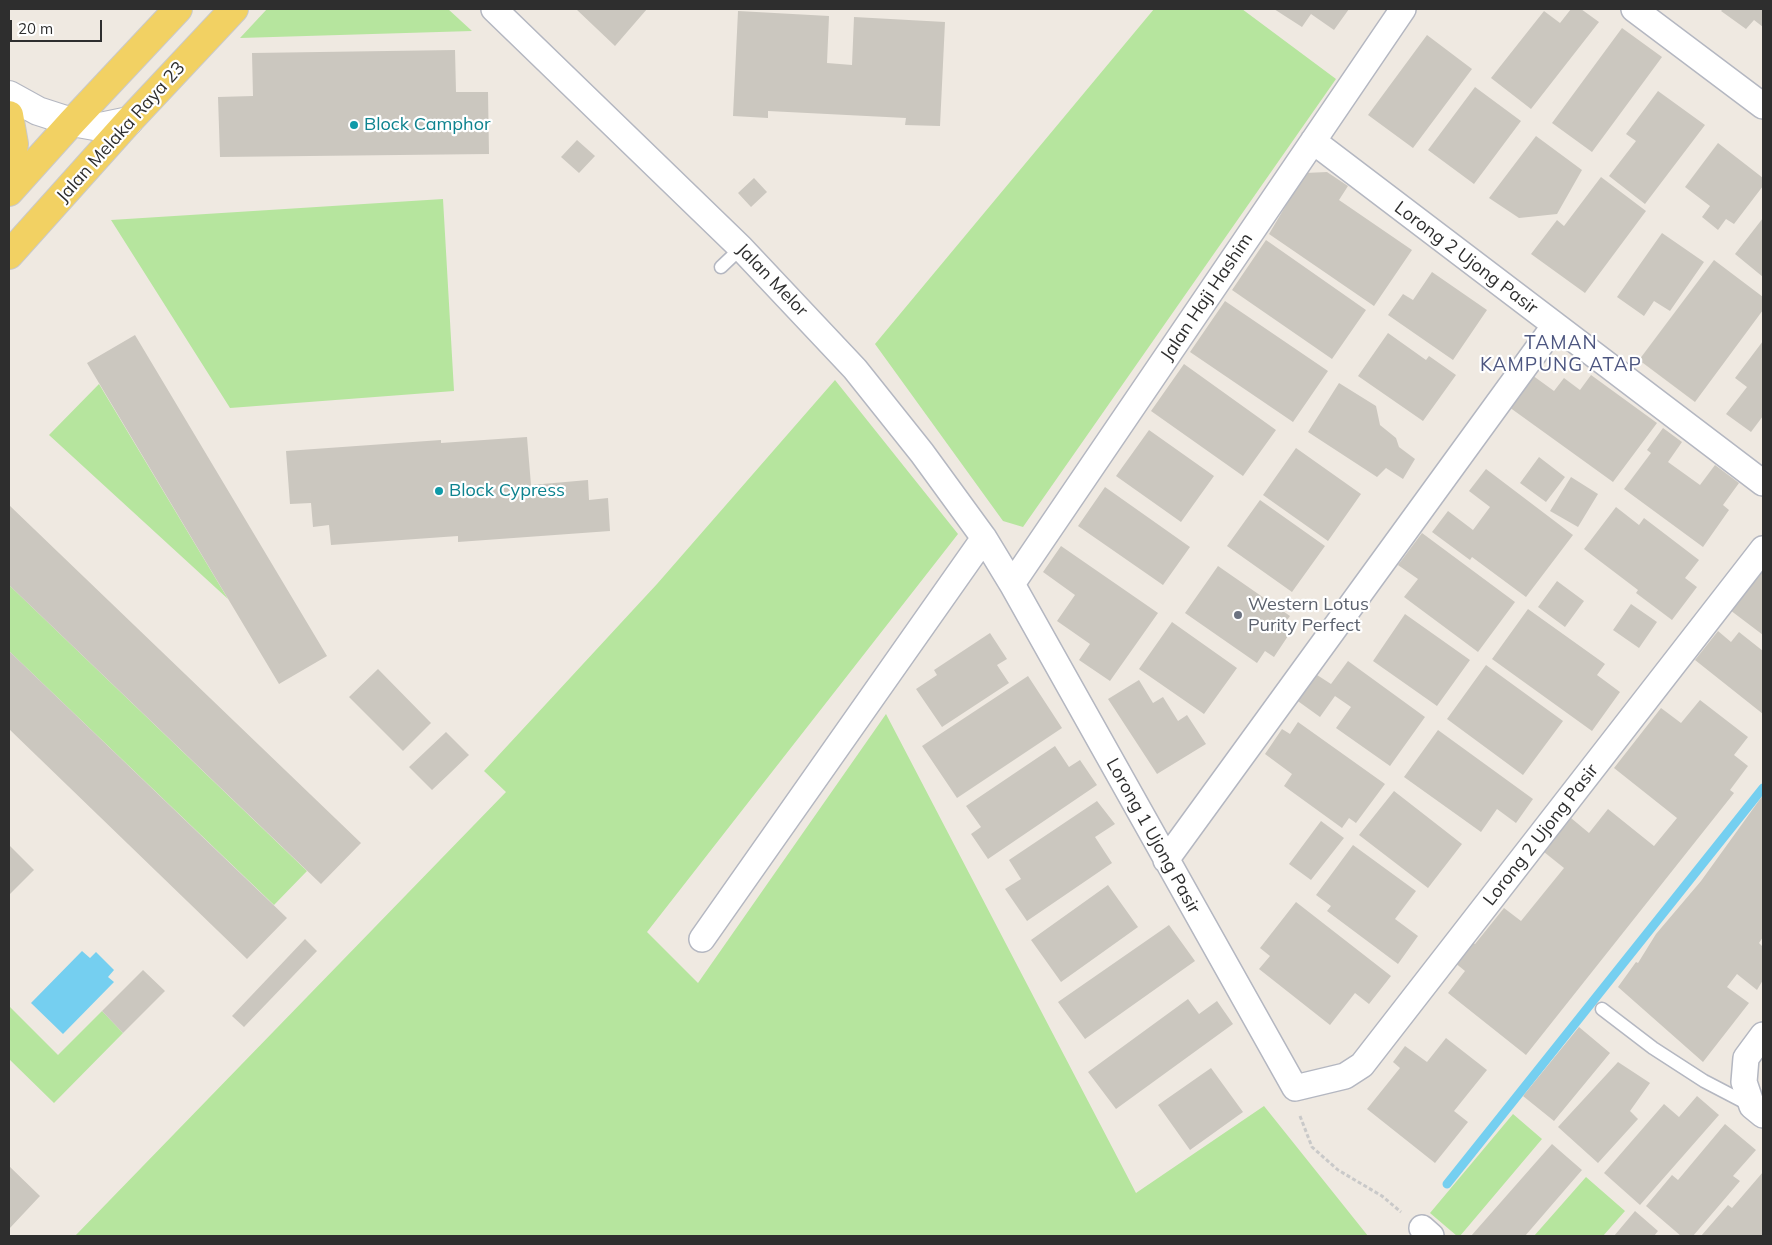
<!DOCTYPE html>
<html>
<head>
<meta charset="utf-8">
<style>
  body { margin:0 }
  #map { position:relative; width:1772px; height:1245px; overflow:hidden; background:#efe9e1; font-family:Mulish,sans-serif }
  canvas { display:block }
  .frame { position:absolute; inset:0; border:10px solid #2e2e2e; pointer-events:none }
  .scale { position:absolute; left:10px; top:20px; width:92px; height:22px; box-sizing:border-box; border:2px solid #2e2e2e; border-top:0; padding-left:6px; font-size:15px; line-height:18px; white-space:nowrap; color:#2e2e2e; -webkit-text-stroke:4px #fff; paint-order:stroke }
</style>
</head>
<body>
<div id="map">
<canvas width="1772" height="1245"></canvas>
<div class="frame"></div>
<div class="scale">20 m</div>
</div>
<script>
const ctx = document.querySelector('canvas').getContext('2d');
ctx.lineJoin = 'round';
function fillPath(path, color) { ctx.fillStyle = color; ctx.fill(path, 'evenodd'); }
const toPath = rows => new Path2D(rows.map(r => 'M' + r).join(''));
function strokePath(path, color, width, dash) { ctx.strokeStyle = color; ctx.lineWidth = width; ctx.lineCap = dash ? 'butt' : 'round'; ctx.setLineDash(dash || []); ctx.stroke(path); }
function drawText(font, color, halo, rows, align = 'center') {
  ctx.font = font + ' Mulish,sans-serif'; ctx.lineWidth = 4.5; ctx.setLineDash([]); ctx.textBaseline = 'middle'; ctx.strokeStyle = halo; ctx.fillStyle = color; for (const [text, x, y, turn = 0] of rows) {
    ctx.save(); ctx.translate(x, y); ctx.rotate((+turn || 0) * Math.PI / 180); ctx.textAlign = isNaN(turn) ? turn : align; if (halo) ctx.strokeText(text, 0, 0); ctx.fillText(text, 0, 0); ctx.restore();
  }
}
const green = toPath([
  [267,9,448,9,472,31,240,38],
  [1154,9,1242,9,1336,79,1023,527,1003,521,875,344],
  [443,199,454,391,230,408,111,220],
  [835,380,958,534,647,932,698,983,886,714,1136,1193,1264,1106,1368,1236,75,1236,506,792,484,771,657,584],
  [99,384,228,599,49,435],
  [9,585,307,871,274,905,9,651],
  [9,1006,58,1055,102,1011,123,1033,54,1103,9,1059],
  [1513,1114,1542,1139,1460,1236,1457,1236,1430,1213],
  [1586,1177,1625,1211,1603,1236,1534,1236]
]);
const water = toPath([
  [82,951,90,958,96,952,114,970,108,977,114,982,63,1034,31,1003]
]);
const stream = toPath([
  [1447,1184,1763,788]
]);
const building = toPath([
  [576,9,647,9,615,46],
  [1274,9,1349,9,1334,30,1311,14,1302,27],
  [1571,9,1581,9,1599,22,1531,109,1491,78,1544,11,1560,23],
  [1723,9,1763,9,1763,27,1754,20,1746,29,1721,11],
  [738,11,829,16,827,63,852,65,854,17,945,22,940,126,905,125,906,118,768,111,768,118,733,116],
  [1622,28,1662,57,1592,152,1552,123],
  [1427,35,1472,69,1413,148,1368,115],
  [455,50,456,92,488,92,489,154,220,157,218,97,253,96,252,53],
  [1475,87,1521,121,1474,184,1428,150],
  [1658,91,1705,125,1645,204,1609,176,1636,141,1626,134],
  [1536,136,1582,170,1557,214,1519,218,1489,198],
  [577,140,595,156,579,173,561,157],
  [1718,143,1763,178,1763,186,1734,224,1726,219,1718,230,1702,217,1710,206,1685,187],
  [1327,172,1348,186,1339,200,1412,250,1374,306,1269,234,1305,173],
  [1601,177,1646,211,1585,293,1531,254,1557,220,1564,226],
  [754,178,767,192,751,207,738,193],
  [1763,218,1763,277,1735,254],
  [1662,233,1704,262,1670,311,1654,301,1644,316,1617,297],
  [1266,240,1366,310,1332,359,1232,290],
  [1714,260,1763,297,1763,310,1695,402,1639,360],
  [1432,272,1487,310,1453,360,1388,315,1403,294,1413,300],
  [1225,301,1328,371,1293,422,1190,352],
  [1388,333,1426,360,1429,356,1456,375,1423,421,1358,376],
  [135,335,327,656,279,684,87,363],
  [1763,341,1763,416,1751,432,1726,414,1747,387,1735,378],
  [1184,364,1276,430,1243,476,1151,411],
  [1532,375,1554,391,1564,378,1580,390,1591,375,1657,423,1613,482,1509,407],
  [1339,383,1376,406,1380,425,1396,438,1399,447,1415,459,1403,479,1386,468,1377,477,1308,432],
  [1663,428,1682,442,1668,462,1700,485,1715,465,1739,483,1723,505,1729,510,1703,547,1624,489,1651,453,1647,450],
  [1149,430,1214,476,1181,522,1116,476],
  [527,437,531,485,588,480,589,500,608,498,610,531,458,542,458,536,331,545,329,525,313,527,311,503,290,504,286,451,441,440,441,443],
  [1296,448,1361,494,1328,541,1263,495],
  [1539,457,1565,477,1546,502,1520,483],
  [1486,469,1573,535,1526,597,1472,557,1470,560,1432,532,1448,511,1473,530,1490,507,1469,491],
  [1571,477,1598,494,1578,527,1550,511],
  [1105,487,1190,547,1163,585,1078,526],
  [1260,500,1325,546,1292,592,1227,546],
  [9,505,361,843,321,884,9,585],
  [1616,507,1639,525,1644,518,1699,560,1685,578,1697,587,1672,620,1636,593,1638,590,1584,549],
  [1422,533,1515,602,1478,652,1404,597,1418,579,1398,565],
  [1061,546,1158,613,1110,681,1079,660,1090,644,1057,621,1075,595,1043,572],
  [1218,566,1290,616,1282,627,1290,633,1274,657,1265,651,1257,663,1185,613],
  [1763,567,1763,635,1730,610],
  [1557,581,1584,601,1565,627,1538,607],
  [1631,604,1657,622,1639,648,1613,630],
  [1528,609,1605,664,1597,675,1620,692,1592,731,1492,659],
  [1405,614,1470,660,1437,706,1373,661],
  [1172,622,1237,668,1204,714,1139,669],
  [1718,631,1731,642,1739,632,1763,651,1763,714,1695,660],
  [990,633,1007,659,997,665,1009,683,942,727,916,689,937,675,934,670],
  [9,651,287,918,247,959,9,729],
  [1348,661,1425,717,1390,766,1336,728,1351,707,1335,696,1320,717,1295,699,1314,673,1331,684],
  [1486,665,1563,721,1523,775,1447,719],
  [378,669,431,723,403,751,349,697],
  [1028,676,1062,728,957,798,922,746],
  [1139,680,1153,703,1163,697,1178,721,1187,715,1206,744,1157,774,1108,699],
  [1700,700,1748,737,1734,755,1748,766,1730,790,1734,793,1526,1055,1448,993,1465,971,1454,962,1471,942,1475,944,1504,908,1521,921,1564,868,1544,852,1571,818,1589,833,1608,809,1654,846,1677,818,1614,768,1661,708,1681,723],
  [1298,722,1385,784,1356,823,1349,818,1342,828,1284,786,1292,774,1265,754,1282,729,1290,734],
  [1438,730,1533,799,1516,823,1497,809,1481,832,1404,777],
  [446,732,469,755,432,790,409,767],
  [1055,746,1069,767,1080,760,1097,785,988,859,971,834,981,827,966,806],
  [1394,791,1462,844,1428,888,1359,835],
  [1763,795,1763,937,1759,943,1763,947,1763,980,1757,990,1737,974,1727,987,1749,1003,1703,1062,1618,987,1636,962,1638,963,1656,934,1701,881],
  [1097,801,1115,824,1095,837,1112,863,1027,921,1005,889,1021,879,1009,860],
  [1321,821,1344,838,1311,880,1289,864],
  [9,845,34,870,9,895],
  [1353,845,1416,891,1395,919,1418,936,1398,964,1327,911,1331,906,1316,895],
  [1108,885,1138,927,1061,982,1031,940],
  [1296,902,1391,976,1369,1004,1355,993,1330,1025,1259,969,1270,956,1260,948],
  [1169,925,1195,961,1085,1039,1058,1002],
  [305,939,317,951,244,1027,232,1016],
  [143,970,165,991,123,1033,102,1011],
  [1188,999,1199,1014,1217,1001,1233,1024,1116,1109,1088,1072],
  [1579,1027,1610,1053,1554,1121,1523,1096],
  [1446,1038,1487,1070,1454,1111,1468,1122,1435,1163,1367,1109,1400,1068,1393,1062,1405,1046,1427,1062],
  [1618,1062,1650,1083,1630,1111,1638,1119,1598,1163,1558,1127],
  [1211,1068,1243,1112,1190,1150,1158,1105],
  [1697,1096,1719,1115,1640,1205,1604,1173,1664,1104,1679,1117],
  [1725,1124,1756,1150,1733,1176,1740,1181,1693,1236,1681,1236,1646,1206,1672,1175,1678,1180],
  [1552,1144,1582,1170,1525,1236,1471,1236],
  [9,1166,40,1196,9,1229],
  [1763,1172,1763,1236,1701,1236,1728,1205,1732,1208],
  [1635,1211,1658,1231,1654,1236,1614,1236]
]);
const path = toPath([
  [1300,1116,1312,1147,1338,1170,1382,1196,1401,1212]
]);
const service = toPath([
  [721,267,741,248],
  [1602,1009,1653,1048,1704,1081,1750,1105]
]);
const minor = toPath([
  [494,9,741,248,855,369,922,453,984,538,1012,584,1295,1088,1345,1076,1362,1065,1763,549],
  [1634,9,1763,106],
  [1313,141,1763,483],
  [1012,584,1403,9],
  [1166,860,1555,325],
  [702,939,984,538],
  [1763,1035,1746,1058,1744,1082,1752,1106,1763,1115],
  [1422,1228,1431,1236]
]);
const secondary = toPath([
  [9,95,38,111,72,122,100,127,129,121]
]);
const primary = toPath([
  [9,115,14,144,9,174],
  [9,192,72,122,178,9],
  [9,255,129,121,234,9]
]);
const markers = [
  [354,125,5,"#0f9aa8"],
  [439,491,5,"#0f9aa8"],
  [1238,615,5,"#6b7280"]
];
const cultureNames = [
  ["Block Camphor",364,125],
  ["Block Cypress",449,491]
];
const streetNames = [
  ["Jalan Melaka Raya 23",121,132,-48],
  ["Lorong 2 Ujong Pasir",1466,258,37],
  ["Jalan Melor",772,280,46],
  ["Jalan Haji Hashim",1207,297,-56],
  ["Lorong 2 Ujong Pasir",1541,835,-52],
  ["Lorong 1 Ujong Pasir",1153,836,61]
];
const worshipNames = [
  ["Western Lotus",1248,605],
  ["Purity Perfect",1248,626]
];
const neighbourhoodNames = [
  ["TAMAN",1561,343],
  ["KAMPUNG ATAP",1561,365]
];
fillPath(green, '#b6e59e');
fillPath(water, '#75cff0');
strokePath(stream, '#75cff0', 9);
fillPath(building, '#cbc7bf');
strokePath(service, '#b4b7c1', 15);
strokePath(minor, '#b4b7c1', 28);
strokePath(secondary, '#b4b7c1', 30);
strokePath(primary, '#c9c9c9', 30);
strokePath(path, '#c9c9c9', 3, [4, 2.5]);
strokePath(service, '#fff', 12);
strokePath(minor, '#fff', 25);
strokePath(secondary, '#fff', 28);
strokePath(primary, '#f2d163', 28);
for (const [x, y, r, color] of markers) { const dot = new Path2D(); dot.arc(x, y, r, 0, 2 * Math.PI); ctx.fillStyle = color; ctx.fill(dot); strokePath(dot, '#fff', 2); }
drawText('18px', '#0d838f', '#fff', cultureNames, 'left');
drawText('18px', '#2e2e2e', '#fff', streetNames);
drawText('18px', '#5b616d', '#fff', worshipNames, 'left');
ctx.letterSpacing = '1px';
drawText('19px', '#4d5680', '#fff', neighbourhoodNames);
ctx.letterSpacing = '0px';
</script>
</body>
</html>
